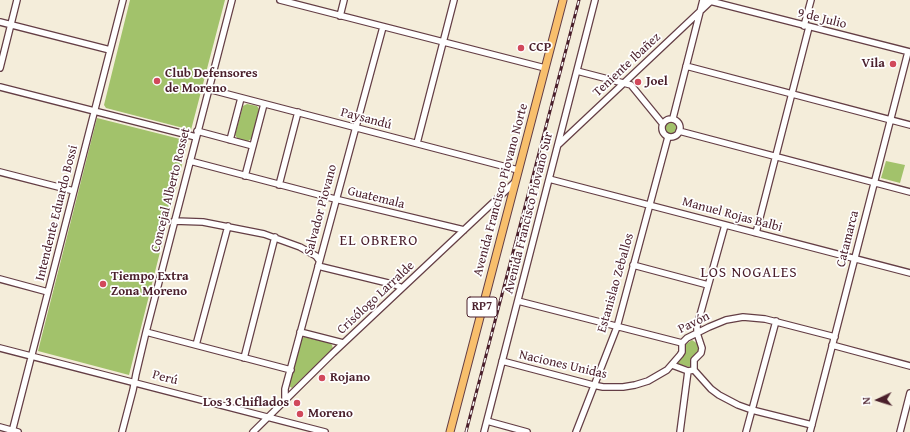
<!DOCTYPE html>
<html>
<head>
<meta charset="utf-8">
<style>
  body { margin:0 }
  #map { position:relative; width:910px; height:432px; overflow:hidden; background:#f4edda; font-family:"Gentium Book Plus",serif }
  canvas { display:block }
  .north { position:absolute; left:858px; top:380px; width:40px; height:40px; -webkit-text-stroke:3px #fff; paint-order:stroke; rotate:266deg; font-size:11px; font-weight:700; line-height:16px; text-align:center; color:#4a1f2b }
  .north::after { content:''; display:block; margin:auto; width:14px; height:18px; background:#4a1f2b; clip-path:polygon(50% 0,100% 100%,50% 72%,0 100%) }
</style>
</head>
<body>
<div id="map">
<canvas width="910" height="432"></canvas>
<div class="north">N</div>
</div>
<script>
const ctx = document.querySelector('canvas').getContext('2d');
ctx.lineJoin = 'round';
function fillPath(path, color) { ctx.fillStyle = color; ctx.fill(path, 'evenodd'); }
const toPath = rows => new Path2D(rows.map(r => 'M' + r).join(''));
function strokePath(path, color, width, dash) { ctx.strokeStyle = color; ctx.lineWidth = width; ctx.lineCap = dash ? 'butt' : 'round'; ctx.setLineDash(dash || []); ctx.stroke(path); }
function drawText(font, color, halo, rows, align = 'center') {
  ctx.font = font + ' "Gentium Book Plus",serif'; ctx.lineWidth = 3.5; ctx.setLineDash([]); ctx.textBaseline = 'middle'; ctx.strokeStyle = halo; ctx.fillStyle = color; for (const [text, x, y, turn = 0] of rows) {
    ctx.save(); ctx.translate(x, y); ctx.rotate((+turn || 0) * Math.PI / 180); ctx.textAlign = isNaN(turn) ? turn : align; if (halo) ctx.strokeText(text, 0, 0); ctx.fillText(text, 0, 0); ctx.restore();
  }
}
const green = toPath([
  [130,0,225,0,191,130,106,108,104,105],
  [247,104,257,106,259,109,252,138,247,142,238,139,235,135,243,106],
  [97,118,188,141,129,375,38,351],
  '664 128a6 6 0 1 1 12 0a6 6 0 1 1-12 0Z',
  [886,161,905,165,900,183,881,178],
  [304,337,330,343,332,345,333,349,292,388,289,386,301,339],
  [692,340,698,344,699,349,691,359,690,367,677,364,685,353,685,345]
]);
const minor = toPath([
  [280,0,545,68],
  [706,0,910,52],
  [340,16,344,0],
  [0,22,110,50],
  [804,26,811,0],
  [686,66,910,125],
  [0,68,17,0],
  [577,71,631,85,662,123],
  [0,87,196,137],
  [208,89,518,170],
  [673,118,703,0],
  '662 128a9 9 0 1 1 18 0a9 9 0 1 1-18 0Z',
  [197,131,253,146],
  [679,131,910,192],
  [230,140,241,98],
  [417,143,454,0],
  [558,145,712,0],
  [190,161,335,199,464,230],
  [0,172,74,191],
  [245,176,264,104],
  [549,179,910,273],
  [279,185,298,112],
  [174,221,203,222,264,234,300,247,316,256,319,260],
  [756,233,809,27],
  [633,265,708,285],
  [318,266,396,285,402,288],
  [0,279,48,292],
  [518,301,682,343],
  [146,332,291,370],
  [300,332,343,343],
  [682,343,687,338,709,327,726,320,743,317,765,319,835,337],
  [196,345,228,226],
  [832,345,910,366],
  [0,348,325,432],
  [244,358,275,237],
  [502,361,593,385,603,387,623,387,635,385,648,381,667,370,680,355,682,352,682,343],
  [672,365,688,371,694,370,711,389,719,395,738,405,752,410,812,425],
  [694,370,694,360,701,353,702,348,697,333,697,326,725,225],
  [285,400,285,389,383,27],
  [487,421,527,432],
  [0,427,18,432],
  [12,432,123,0],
  [122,432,133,390,136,374,146,332,232,0],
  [253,432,333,353,515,182],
  [484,432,595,0],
  [576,432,617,327,668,137],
  [680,432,688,371],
  [746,432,776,321],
  [810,432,908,52],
  [900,432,910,393]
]);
const major = toPath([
  [450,432,563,0]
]);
const rail = toPath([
  [466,432,579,0]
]);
const markers = [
  [521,48,4,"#d1495b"],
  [893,64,4,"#d1495b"],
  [157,81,4,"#d1495b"],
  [638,82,4,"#d1495b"],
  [103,284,4,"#d1495b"],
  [322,378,4,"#d1495b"],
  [297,403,4,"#d1495b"],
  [300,414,4,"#d1495b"]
];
const shields = [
  [482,307,30]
];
const shieldNames = [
  ["RP7",482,307]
];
const streetNames = [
  ["9 de Julio",822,19,14],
  ["Teniente Ibañez",627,65,-43],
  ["Paysandú",366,119,15],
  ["Concejal Alberto Rosset",171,190,-76],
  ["Avenida Francisco Piovano Norte",501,190,-75],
  ["Guatemala",376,198,14],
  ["Salvador Piovano",321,210,-75],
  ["Intendente Eduardo Bossi",57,213,-76],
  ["Avenida Francisco Piovano Sur",529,213,-76],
  ["Manuel Rojas Balbi",732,215,15],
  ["Catamarca",848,239,-76],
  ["Estanislao Zeballos",616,283,-74],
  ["Crisólogo Larralde",376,298,-43],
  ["Pavón",694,323,-26],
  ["Naciones Unidas",563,365,13],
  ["Perú",165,378,15]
];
const poiNames = [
  ["CCP",529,48],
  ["Vila",885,64,"right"],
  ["Club Defensores",165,74],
  ["de Moreno",165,89],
  ["Joel",646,82],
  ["Tiempo Extra",111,277],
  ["Zona Moreno",111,292],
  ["Rojano",330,378],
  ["Los 3 Chiflados",289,403,"right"],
  ["Moreno",308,414]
];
const quarterNames = [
  ["EL OBRERO",379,241],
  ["LOS NOGALES",749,273]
];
fillPath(green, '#a2c26b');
strokePath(minor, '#643e45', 8);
strokePath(major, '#643e45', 9);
strokePath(minor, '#fff', 5.5);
strokePath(major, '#f8bf6c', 7);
strokePath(rail, '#4a1f2b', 3);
strokePath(rail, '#fff', 1.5, [4.5]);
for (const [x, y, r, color] of markers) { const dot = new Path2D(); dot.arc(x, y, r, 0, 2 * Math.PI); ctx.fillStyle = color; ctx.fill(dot); strokePath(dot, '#fff', 1.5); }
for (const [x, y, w] of shields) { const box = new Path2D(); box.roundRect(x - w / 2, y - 10, w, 20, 3); ctx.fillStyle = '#fff'; ctx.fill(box); strokePath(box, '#4a1f2b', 1); }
drawText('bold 12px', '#4a1f2b', null, shieldNames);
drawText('13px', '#4a1f2b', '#fff', streetNames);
drawText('bold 13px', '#4a1f2b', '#fff', poiNames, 'left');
ctx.letterSpacing = '1px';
drawText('15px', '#4a1f2b', '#fff', quarterNames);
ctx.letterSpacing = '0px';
</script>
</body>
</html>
